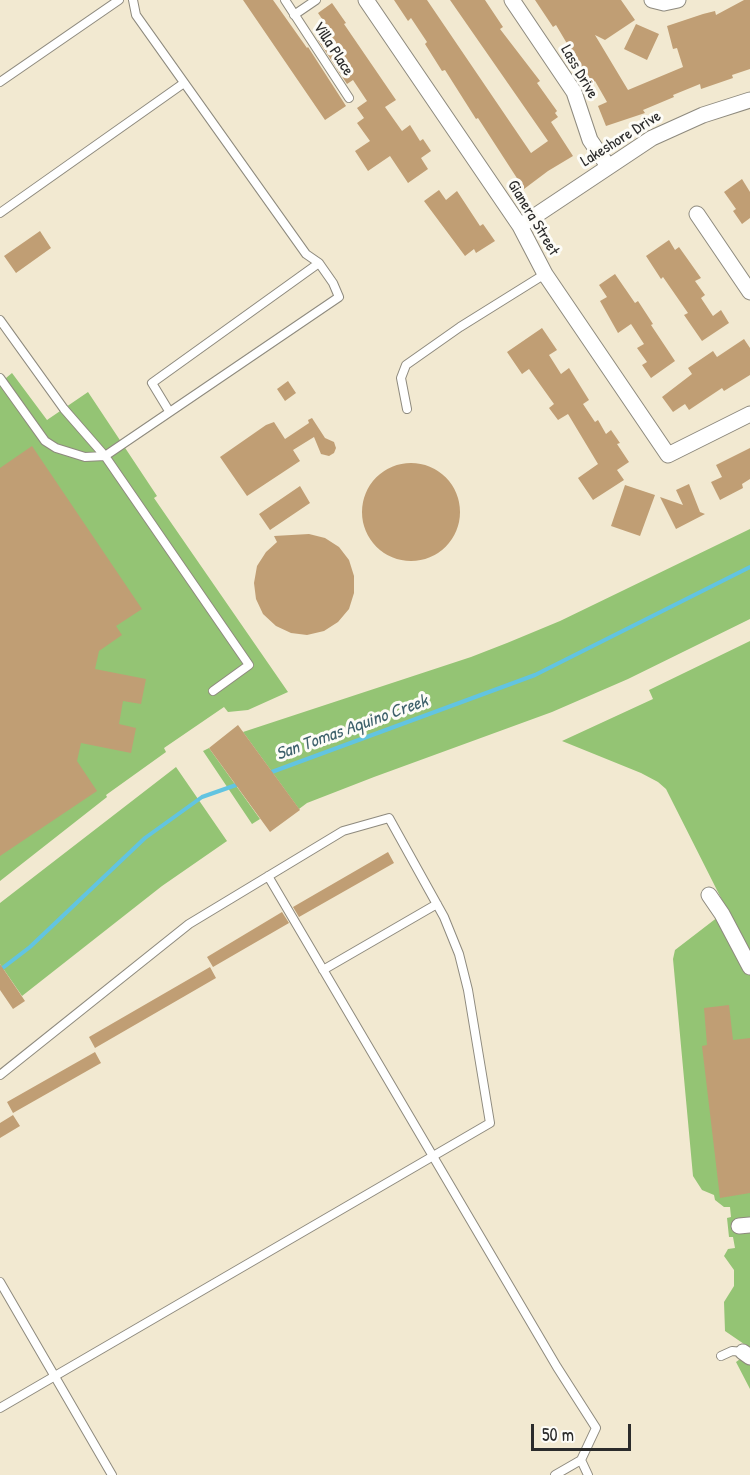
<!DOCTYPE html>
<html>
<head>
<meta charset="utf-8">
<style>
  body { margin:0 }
  #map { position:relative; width:750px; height:1475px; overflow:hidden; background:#f2e9d1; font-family:"Patrick Hand",sans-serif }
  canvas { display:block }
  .scale { position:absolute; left:531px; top:1424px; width:100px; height:27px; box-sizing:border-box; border:3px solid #2b2b2b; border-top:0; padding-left:8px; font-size:18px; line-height:21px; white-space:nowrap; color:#2b2b2b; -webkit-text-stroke:4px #fdfcf7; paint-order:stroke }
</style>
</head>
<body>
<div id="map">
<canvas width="750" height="1475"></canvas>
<div class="scale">50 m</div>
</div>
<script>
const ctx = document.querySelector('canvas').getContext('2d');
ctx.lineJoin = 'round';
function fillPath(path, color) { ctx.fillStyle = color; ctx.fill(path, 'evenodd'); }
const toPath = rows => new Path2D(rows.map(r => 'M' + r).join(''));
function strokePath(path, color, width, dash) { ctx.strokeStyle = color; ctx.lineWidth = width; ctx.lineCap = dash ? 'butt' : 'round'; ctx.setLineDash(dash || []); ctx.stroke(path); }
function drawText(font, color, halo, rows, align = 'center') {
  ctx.font = font + ' "Patrick Hand",sans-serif'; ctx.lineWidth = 6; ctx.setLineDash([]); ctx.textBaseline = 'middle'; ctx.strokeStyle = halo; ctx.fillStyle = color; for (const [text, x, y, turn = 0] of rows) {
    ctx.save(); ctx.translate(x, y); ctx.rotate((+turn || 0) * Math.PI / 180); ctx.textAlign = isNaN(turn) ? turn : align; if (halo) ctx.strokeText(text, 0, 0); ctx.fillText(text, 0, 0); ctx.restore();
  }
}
const green = toPath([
  [12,373,47,420,88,392,157,496,154,498,288,692,248,710,228,712,224,707,164,748,166,752,106,795,107,797,0,881,0,383],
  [750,529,750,619,628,679,552,712,374,777,307,803,299,809,243,732,471,657,507,643,560,621],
  [750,641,750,1389,736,1362,743,1357,744,1344,725,1331,724,1302,734,1286,734,1270,724,1256,728,1249,735,1248,733,1237,729,1237,727,1218,731,1217,730,1207,724,1207,715,1200,714,1195,702,1190,693,1176,673,959,675,950,727,910,666,789,658,782,641,773,562,741,653,699,649,690],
  [209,748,260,819,252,824,203,751],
  [176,767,227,841,162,886,22,996,0,964,0,903]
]);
const stream = toPath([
  [269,773,535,675,750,567],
  [0,970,30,947,145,838,202,797,239,784]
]);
const building = toPath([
  [243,0,273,0,307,48,308,47,346,106,325,120],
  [394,0,427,0,531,153,548,141,450,0,485,0,503,27,500,29,540,81,537,83,557,111,555,113,558,117,551,122,573,156,548,171,524,189,478,118,476,119,445,70,442,71,425,44,427,42,411,18,408,21],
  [535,0,621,0,635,20,605,40,595,35,628,90,683,67,677,48,673,49,667,26,703,14,715,11,716,15,744,0,750,0,750,69,732,75,733,78,701,89,700,84,673,95,674,97,643,110,645,113,606,126,598,106,607,102,595,81,591,84,556,25,553,27],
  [332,3,346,23,344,24,396,100,385,107,402,131,410,125,420,141,423,139,431,151,421,158,428,169,408,183,390,156,368,171,355,151,370,141,357,123,364,118,357,108,367,101,353,80,347,84,318,40,331,32,318,13],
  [636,24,659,34,647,60,624,49],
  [742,179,750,192,750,218,742,224,733,211,736,209,724,192],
  [439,190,446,200,457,191,480,226,483,224,495,241,476,253,474,249,465,256,424,201],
  [40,231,51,248,16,273,4,256],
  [669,240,675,250,679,247,701,278,695,281,705,295,701,298,713,316,721,310,729,323,702,341,684,315,688,313,663,277,661,279,646,256],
  [615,274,635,303,638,301,653,324,651,325,675,361,651,378,642,365,647,362,637,348,644,344,631,324,618,333,600,301,607,297,599,285],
  [542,328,557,350,549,355,561,374,569,368,589,400,583,404,595,422,598,420,606,434,611,430,620,443,617,444,629,462,617,470,624,480,593,500,578,478,598,464,568,414,558,420,549,408,554,404,529,369,522,374,507,352],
  [744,339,750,348,750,375,724,391,722,388,689,410,685,404,673,412,662,397,692,374,688,368,713,351,717,357],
  [288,381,296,393,285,401,277,389],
  [312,418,325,438,334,442,336,448,334,453,329,456,321,454,314,437,293,450,300,461,247,496,220,457,266,425,274,422,285,439,309,423,308,420],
  [32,446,142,609,116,626,122,635,99,651,95,669,146,679,141,704,123,701,119,724,136,728,131,753,81,743,77,761,97,791,0,856,0,468],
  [750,448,750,479,742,484,743,488,720,500,711,482,722,477,716,465],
  '362 512a49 49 0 1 1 98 0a49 49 0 1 1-98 0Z',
  [689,484,700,512,705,514,676,529,660,497,683,505,676,490],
  [625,485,655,495,640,536,611,526],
  [300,486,310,503,270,530,259,514],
  [309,534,325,538,339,547,349,560,354,576,354,593,349,609,338,622,324,631,307,635,291,633,276,626,263,614,256,599,254,583,257,566,266,552,277,542,274,536],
  [238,725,300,810,270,832,209,748],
  [388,852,394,863,299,917,293,907],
  [282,912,289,923,213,967,207,957],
  [0,964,25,1001,13,1009,0,990],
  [210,967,216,978,95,1048,89,1037],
  [729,1005,733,1040,750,1038,750,1193,720,1198,702,1046,707,1045,704,1008],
  [95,1052,101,1063,13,1113,7,1102],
  [13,1115,20,1126,0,1138,0,1123]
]);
const lane = toPath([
  [285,0,349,98],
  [294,15,316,0],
  [0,82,119,0],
  [0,213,184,83],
  [0,320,64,409,105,456,249,665,213,691],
  [0,378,45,441,56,448,85,457,105,456],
  [407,409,401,378,406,365,460,327,545,274],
  [169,411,152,383,319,263],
  [105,456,339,297,333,283,319,263,306,254,136,15,133,0],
  [268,876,557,1367,596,1428,581,1460,555,1475],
  [323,970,437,904],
  [0,1075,189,924,343,831,389,818,444,917,459,954,468,990,490,1123,0,1408],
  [0,1282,112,1475],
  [721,1356,732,1351,743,1352],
  [581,1460,588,1475]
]);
const street = toPath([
  [366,0,520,226,545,274,668,455,750,414],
  [512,0,574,92,590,140,608,166],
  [652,0,664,3,678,0],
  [697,214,750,292],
  [520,226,652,138,703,115,750,100],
  [709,895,722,914,750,967],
  [739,1226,750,1225],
  [743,1352,750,1357]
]);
const streetNames = [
  ["Villa Place",333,49,57],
  ["Lass Drive",579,72,60],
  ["Lakeshore Drive",621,139,-32],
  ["Gianera Street",533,218,59]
];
const waterNames = [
  ["San Tomas Aquino Creek",352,728,-20]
];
fillPath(green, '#94c474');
strokePath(stream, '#62c4e1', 4);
fillPath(building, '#c09e74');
strokePath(lane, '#8e8a7e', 10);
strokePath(street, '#8e8a7e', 17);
strokePath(lane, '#fff', 8);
strokePath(street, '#fff', 15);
drawText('16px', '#2b2b2b', '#fdfcf7', streetNames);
drawText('italic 18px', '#3e616b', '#fdfcf7', waterNames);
</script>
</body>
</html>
